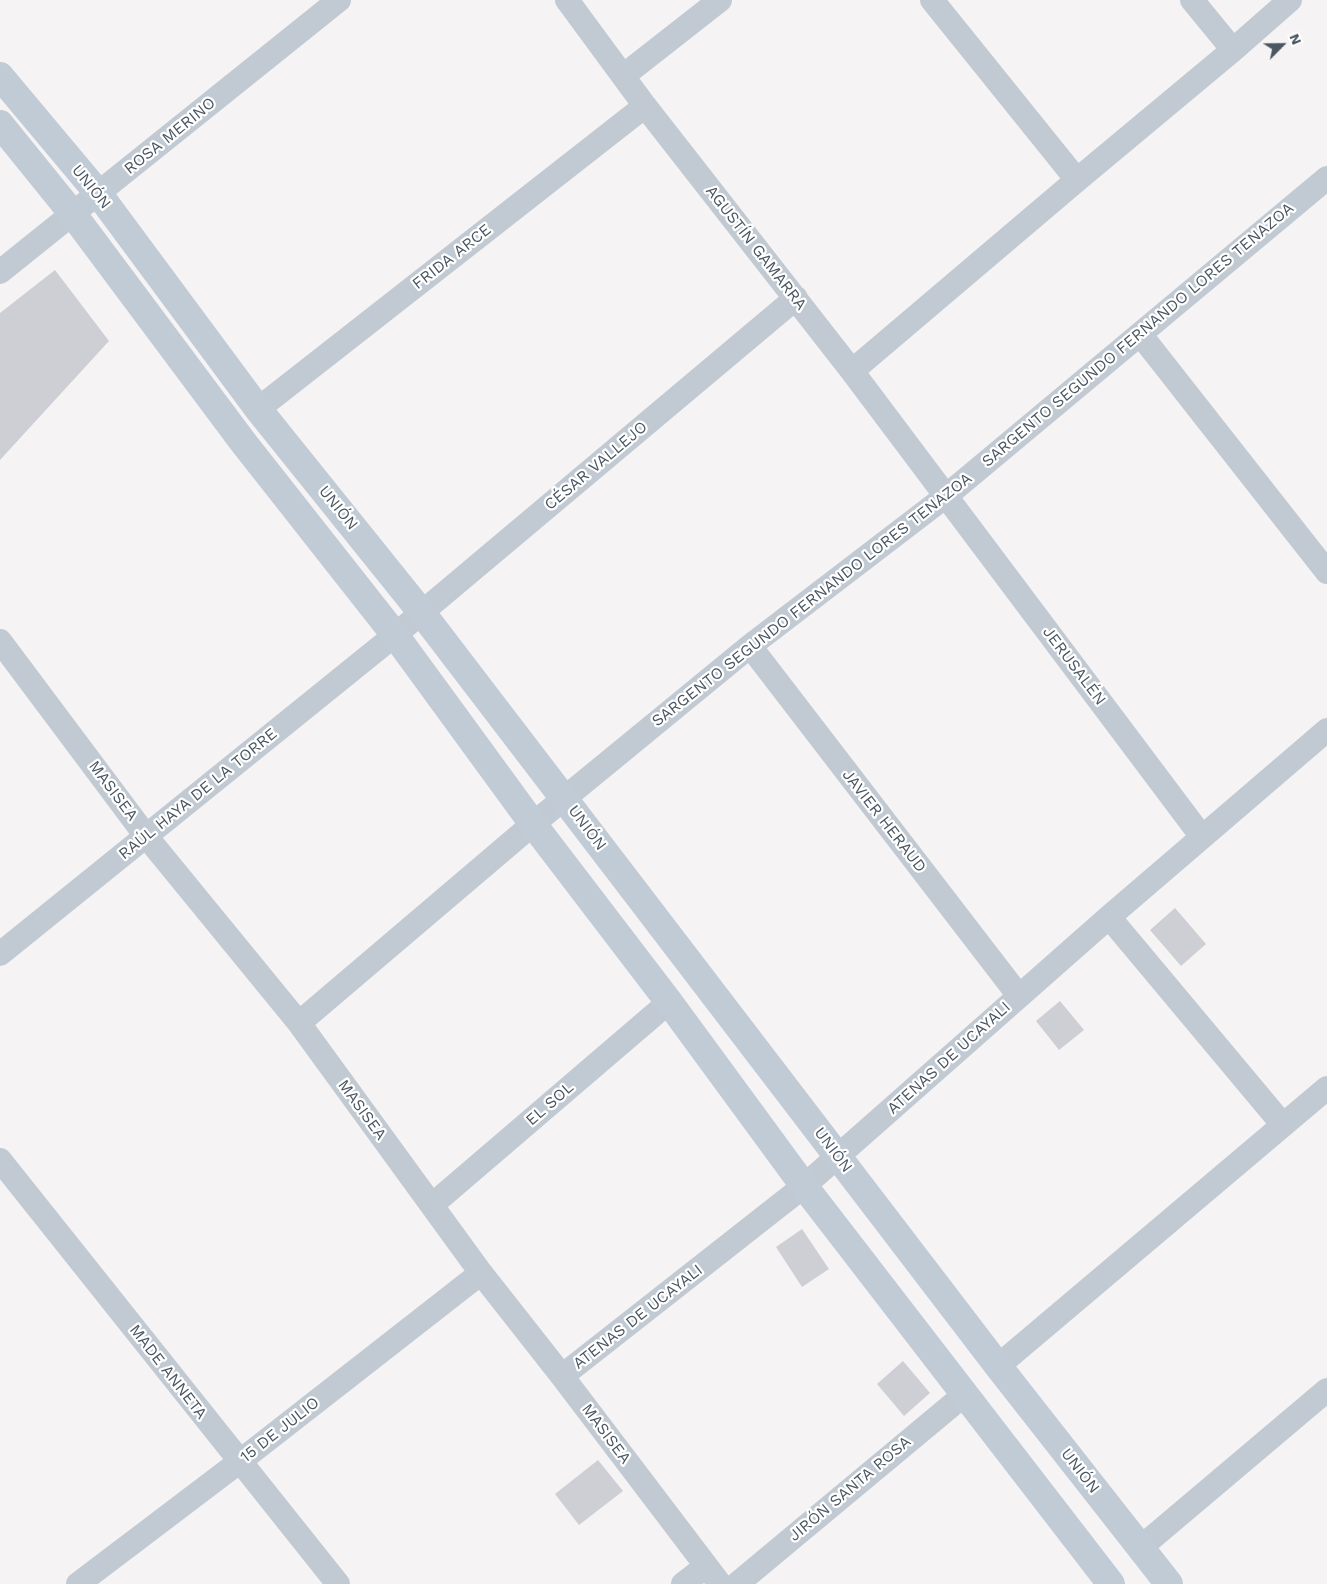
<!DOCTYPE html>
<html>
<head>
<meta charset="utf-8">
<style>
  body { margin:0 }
  #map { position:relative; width:1327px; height:1584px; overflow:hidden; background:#f5f3f3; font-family:"Work Sans",sans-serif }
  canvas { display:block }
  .north { position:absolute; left:1257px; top:20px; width:50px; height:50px; -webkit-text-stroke:4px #fff; paint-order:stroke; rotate:67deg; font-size:14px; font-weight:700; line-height:20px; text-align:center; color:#4a5661 }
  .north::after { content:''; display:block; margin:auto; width:18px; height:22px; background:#4a5661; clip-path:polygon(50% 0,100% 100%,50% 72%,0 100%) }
</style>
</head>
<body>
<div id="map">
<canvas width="1327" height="1584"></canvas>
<div class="north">N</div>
</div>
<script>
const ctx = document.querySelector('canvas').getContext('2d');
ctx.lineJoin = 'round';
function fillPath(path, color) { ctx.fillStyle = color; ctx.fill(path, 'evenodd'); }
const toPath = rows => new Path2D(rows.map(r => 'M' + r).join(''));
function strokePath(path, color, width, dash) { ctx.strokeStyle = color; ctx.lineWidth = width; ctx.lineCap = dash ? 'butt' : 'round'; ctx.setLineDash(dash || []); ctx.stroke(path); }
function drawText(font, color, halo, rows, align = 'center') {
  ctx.font = font + ' "Work Sans",sans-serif'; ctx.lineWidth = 4.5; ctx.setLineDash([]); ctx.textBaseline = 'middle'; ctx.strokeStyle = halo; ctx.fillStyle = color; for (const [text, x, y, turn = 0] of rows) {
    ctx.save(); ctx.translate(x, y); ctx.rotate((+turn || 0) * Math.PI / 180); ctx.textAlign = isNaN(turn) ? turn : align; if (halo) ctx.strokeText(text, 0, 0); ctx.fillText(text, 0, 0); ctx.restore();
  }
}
const building = toPath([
  [55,270,109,341,0,460,0,313],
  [1175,908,1206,944,1181,966,1150,930],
  [1060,1001,1084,1030,1059,1050,1036,1021],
  [802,1229,829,1269,802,1287,776,1247],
  [903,1361,930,1393,904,1416,877,1384],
  [598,1460,623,1491,579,1525,555,1494]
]);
const street = toPath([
  [567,0,645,106,852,371,1202,837],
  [932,0,1077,180],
  [1192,0,1233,50],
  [623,76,720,0],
  [0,272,339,0],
  [1140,334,1327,572],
  [852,371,1077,180,1233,50,1290,0],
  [258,409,645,106],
  [0,641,146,836,299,1023,481,1273,562,1376,720,1584],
  [750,646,1019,996],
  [1109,917,1283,1125],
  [0,954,395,635,796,298],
  [299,1023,533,824,750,646,946,496,1327,178],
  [0,1160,338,1584],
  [432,1205,669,1002],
  [998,1366,1327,1088],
  [562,1376,804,1186,1109,917,1327,730],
  [1140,1548,1327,1390],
  [78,1584,239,1462,481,1273],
  [683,1584,705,1567],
  [737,1584,964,1395]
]);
const secondary = toPath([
  [0,76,98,193,258,409,422,613,998,1366,1169,1584],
  [0,124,72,213,243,442,395,635,533,824,669,1002,804,1186,1111,1584]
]);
const streetNames = [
  ["ROSA MERINO",170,136,-39],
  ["UNIÓN",91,187,51],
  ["AGUSTÍN GAMARRA",756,248,52],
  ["FRIDA ARCE",452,257,-38],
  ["SARGENTO SEGUNDO FERNANDO LORES TENAZOA",1138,335,-40],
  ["CÉSAR VALLEJO",596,466,-40],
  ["UNIÓN",338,508,51],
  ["SARGENTO SEGUNDO FERNANDO LORES TENAZOA",812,600,-38],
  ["JERUSALÉN",1074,666,53],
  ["MASISEA",113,791,53],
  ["RAÚL HAYA DE LA TORRE",198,794,-39],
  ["JAVIER HERAUD",884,821,52],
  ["UNIÓN",587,828,53],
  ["ATENAS DE UCAYALI",949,1058,-42],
  ["EL SOL",550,1104,-41],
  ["MASISEA",362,1110,54],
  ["UNIÓN",833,1150,53],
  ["ATENAS DE UCAYALI",638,1317,-38],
  ["MADE ANNETA",168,1372,52],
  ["15 DE JULIO",280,1430,-38],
  ["MASISEA",606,1434,53],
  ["UNIÓN",1080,1471,52],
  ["JIRÓN SANTA ROSA",850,1489,-40]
];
fillPath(building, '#cdcfd5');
strokePath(street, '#c1cad2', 24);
strokePath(secondary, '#c1cbd6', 28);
drawText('16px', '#4a5661', '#fff', streetNames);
</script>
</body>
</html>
